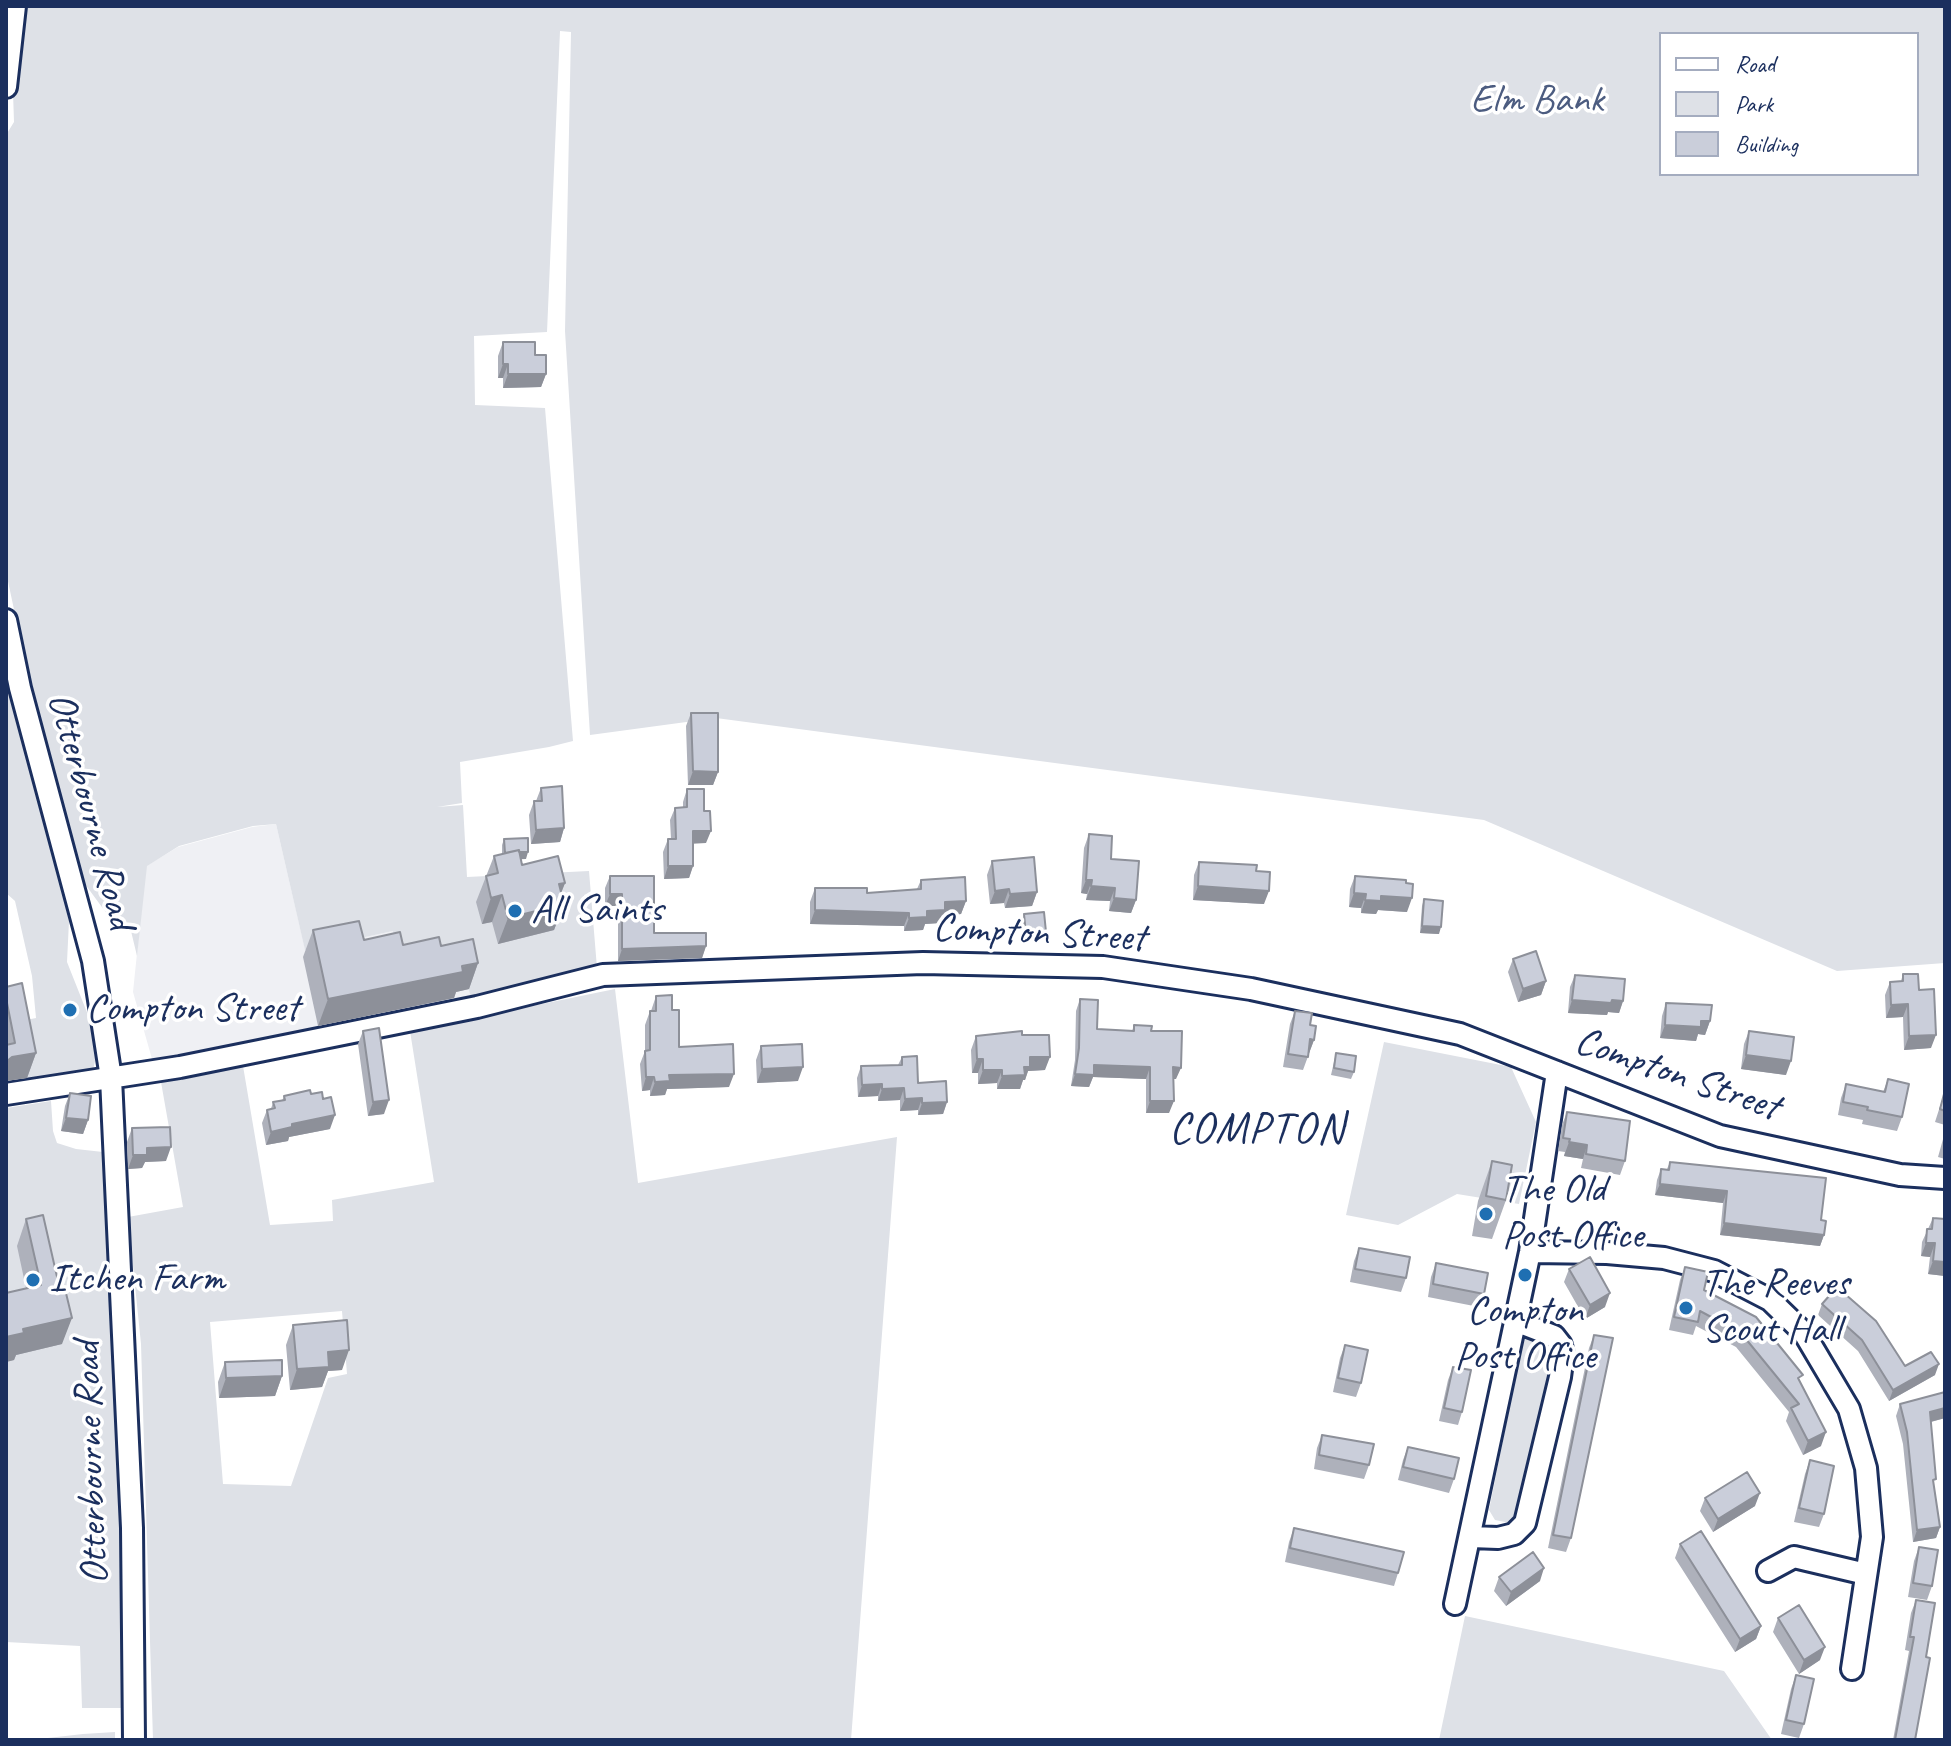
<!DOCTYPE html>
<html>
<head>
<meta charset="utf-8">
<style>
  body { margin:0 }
  #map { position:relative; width:1951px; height:1746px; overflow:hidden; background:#fff; font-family:Caveat,sans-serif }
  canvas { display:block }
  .frame { position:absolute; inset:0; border:8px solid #1b2f5e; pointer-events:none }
  .legend { position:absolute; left:1659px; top:32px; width:260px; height:144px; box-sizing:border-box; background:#fff; border:2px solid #a4acbf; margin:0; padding:10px 14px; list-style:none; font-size:24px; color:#1b2f5e }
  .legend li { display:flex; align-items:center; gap:16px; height:40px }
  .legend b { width:40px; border:2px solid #a4acbf }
</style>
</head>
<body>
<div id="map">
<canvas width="1951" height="1746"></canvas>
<div class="frame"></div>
<ul class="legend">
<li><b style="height:10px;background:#fff"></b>Road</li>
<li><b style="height:22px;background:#dee1e7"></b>Park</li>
<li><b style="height:22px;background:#caceda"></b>Building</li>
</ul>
</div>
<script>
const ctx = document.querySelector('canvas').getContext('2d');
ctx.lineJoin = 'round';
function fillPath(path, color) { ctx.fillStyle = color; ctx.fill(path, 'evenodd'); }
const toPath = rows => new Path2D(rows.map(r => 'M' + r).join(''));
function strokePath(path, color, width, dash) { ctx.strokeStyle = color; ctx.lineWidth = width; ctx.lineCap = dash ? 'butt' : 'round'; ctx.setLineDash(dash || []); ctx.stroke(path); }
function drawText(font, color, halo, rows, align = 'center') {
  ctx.font = font + ' Caveat,sans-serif'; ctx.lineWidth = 7; ctx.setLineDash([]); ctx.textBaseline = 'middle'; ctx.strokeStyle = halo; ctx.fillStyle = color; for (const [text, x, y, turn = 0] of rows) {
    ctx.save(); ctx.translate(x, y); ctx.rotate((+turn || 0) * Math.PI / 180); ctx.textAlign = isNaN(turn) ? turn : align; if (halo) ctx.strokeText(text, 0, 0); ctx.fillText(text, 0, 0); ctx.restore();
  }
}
const built = toPath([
  [276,824,305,949,393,931,461,951,471,999,199,1054,152,1059,133,992,146,866,178,847,252,827]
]);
const green = toPath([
  [22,6,1945,6,1945,963,1837,971,1484,820,716,718,590,735,565,331,571,32,560,31,547,332,474,336,475,405,545,408,573,741,549,747,460,762,462,803,437,807,463,805,467,877,589,871,597,968,471,999,460,951,401,963,393,931,305,950,276,824,253,826,179,846,147,866,137,956,131,931,110,918,93,895,85,884,75,854,55,861,69,921,67,962,92,1025,97,1053,92,1074,28,1081,16,1022,36,1018,32,976,15,901,6,893,6,666,25,661,6,572,6,135,14,122,13,92],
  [1661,34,1917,34,1917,174,1661,174],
  [615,989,638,1183,897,1137,851,1740,153,1740,141,1344,128,1217,183,1207,161,1082,243,1066,270,1225,333,1221,332,1200,434,1182,410,1031],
  [342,1311,347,1374,328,1378,291,1486,223,1484,210,1322],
  [1384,1042,1511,1067,1536,1122,1519,1204,1457,1194,1398,1225,1346,1215],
  [51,1101,53,1131,57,1143,76,1149,103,1152,115,1422,122,1494,125,1708,82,1708,80,1646,6,1642,6,1108],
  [1533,1337,1543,1338,1554,1352,1519,1516,1510,1523,1495,1520,1489,1510,1523,1340],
  [1465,1616,1724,1671,1772,1740,1439,1740],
  [115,1732,115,1740,30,1740,83,1734]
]);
const minor = toPath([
  [6,87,15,6],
  [6,620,20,688,93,961,111,1078,132,1528,134,1740],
  [6,1094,180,1067,477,1007,603,975,923,963,1103,967,1251,989,1460,1034,1720,1136,1900,1175,1945,1178],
  [1530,1252,1607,1253,1664,1258,1714,1271,1770,1300,1804,1333,1849,1409,1866,1468,1872,1537,1852,1669],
  [1471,1537,1498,1538,1514,1534,1525,1523,1560,1377,1563,1354,1561,1345,1554,1336,1515,1321],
  [1768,1571,1794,1557,1866,1574],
  [1455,1604,1530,1252,1557,1072]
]);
const wall = toPath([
  [503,342,535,355,546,374,541,387,503,388,503,378,498,378,498,356],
  [691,713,718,772,713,785,688,785,686,726],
  [541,788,564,828,560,842,531,844,529,815,534,801,536,801],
  [687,789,704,811,706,843,693,843,693,866,689,878,664,879,663,852,668,839,671,839,670,820,675,808,683,807,683,802],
  [1089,834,1111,859,1136,900,1131,913,1109,911,1110,901,1086,900,1087,894,1081,893,1084,848],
  [504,839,526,859,521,859,522,865,565,883,561,893,564,904,554,930,498,944,492,922,482,924,476,902,494,856,502,854,502,845],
  [992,861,1037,892,1032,906,1005,908,1004,903,990,904,987,875],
  [1199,862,1256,871,1264,904,1193,900,1194,875],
  [610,876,654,933,706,946,702,958,618,961,618,906,605,906,605,888],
  [1355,876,1407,912,1378,910,1376,914,1361,913,1361,908,1349,907,1350,889],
  [921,880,966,901,961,914,943,916,940,923,925,924,923,930,904,931,904,926,810,924,810,902,815,888,867,893,917,889],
  [1424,899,1439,934,1420,933,1422,906],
  [1024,914,1043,939,1024,941,1022,921],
  [313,930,364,940,403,945,441,946,478,963,469,989,456,992,454,998,318,1026,303,957],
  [1513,959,1546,981,1541,995,1518,1002,1508,972],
  [1903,974,1919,990,1931,1048,1904,1050,1903,1017,1886,1018,1885,995,1890,982,1901,981],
  [1575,975,1623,1001,1619,1013,1608,1012,1607,1015,1568,1013,1570,987],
  [6,987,36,1053,27,1078,6,1081],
  [656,996,672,1010,679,1047,729,1087,667,1089,665,1095,650,1096,650,1090,642,1091,640,1064,645,1051,645,1025,650,1011,651,1011],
  [1080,999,1097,1029,1132,1031,1134,1025,1151,1031,1176,1079,1173,1079,1169,1113,1146,1113,1146,1079,1093,1077,1089,1087,1071,1086,1075,1060,1076,1011],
  [1666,1003,1710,1021,1705,1035,1698,1034,1696,1041,1660,1038,1662,1016],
  [1295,1011,1310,1025,1314,1040,1303,1070,1283,1067,1290,1024],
  [363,1031,384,1114,368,1116,358,1044],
  [1749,1031,1786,1075,1741,1069,1744,1044],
  [1022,1035,1045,1070,1028,1071,1025,1080,1023,1080,1020,1089,997,1089,997,1083,978,1084,978,1073,972,1073,971,1050,976,1036],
  [761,1046,798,1081,757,1083,756,1060],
  [1336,1053,1354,1072,1351,1079,1331,1075],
  [902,1057,918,1083,947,1102,943,1114,918,1115,918,1110,900,1111,900,1100,878,1101,878,1096,858,1097,857,1078,861,1066,898,1065],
  [1888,1079,1902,1117,1897,1131,1862,1124,1863,1120,1838,1115,1841,1098,1846,1084,1883,1092],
  [70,1093,88,1120,83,1134,61,1131,65,1106],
  [311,1094,330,1129,289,1137,288,1141,266,1145,262,1123,267,1110,271,1109,273,1102,282,1101,284,1096],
  [1944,1094,1945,1094,1945,1125,1935,1122],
  [1567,1112,1625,1161,1620,1175,1581,1168,1583,1159,1564,1156,1565,1152,1558,1151,1562,1125],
  [132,1128,166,1161,145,1162,142,1168,128,1169,127,1142],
  [1945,1132,1945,1159,1938,1157],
  [1492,1161,1506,1200,1492,1239,1472,1236,1478,1201],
  [1670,1162,1821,1220,1824,1235,1820,1246,1720,1235,1723,1203,1655,1195,1657,1180,1661,1169,1667,1169],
  [1933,1218,1945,1276,1928,1274,1930,1257,1921,1256,1922,1242],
  [26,1219,62,1344,16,1355,14,1360,6,1362,6,1293,26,1288,17,1246],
  [1359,1248,1406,1278,1401,1292,1350,1282,1354,1261],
  [1436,1263,1484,1294,1479,1307,1428,1297,1431,1277],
  [1685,1267,1704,1290,1800,1382,1821,1446,1803,1455,1786,1421,1789,1412,1736,1347,1696,1326,1693,1335,1669,1330,1680,1280],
  [1569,1269,1605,1307,1585,1319,1564,1282],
  [1822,1304,1905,1366,1935,1375,1889,1401,1858,1351,1818,1315],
  [293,1325,342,1370,328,1371,322,1387,290,1390,286,1345],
  [1594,1335,1571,1538,1566,1552,1548,1548,1589,1348],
  [1345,1345,1361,1383,1356,1397,1333,1392,1340,1358],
  [225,1362,282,1376,275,1396,219,1398,218,1382],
  [1453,1367,1462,1412,1458,1425,1439,1421,1448,1380],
  [1900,1404,1945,1418,1931,1422,1934,1486,1940,1527,1936,1538,1913,1542,1903,1444,1896,1416],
  [1322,1435,1369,1465,1364,1479,1314,1469,1317,1448],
  [1408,1447,1454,1479,1449,1493,1398,1480,1403,1460],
  [1810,1460,1824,1514,1819,1527,1794,1522,1805,1474],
  [1705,1498,1755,1506,1713,1532,1700,1511],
  [1294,1528,1398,1573,1394,1586,1285,1562,1289,1542],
  [1680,1544,1761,1626,1756,1639,1735,1652,1675,1558],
  [1919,1547,1932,1586,1927,1600,1908,1597,1914,1561],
  [1499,1577,1540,1581,1506,1606,1494,1591],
  [1916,1600,1926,1657,1915,1740,1893,1740,1909,1651,1905,1650,1911,1613],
  [1778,1618,1820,1660,1799,1674,1773,1632],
  [1796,1675,1804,1724,1799,1738,1781,1734,1791,1689]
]);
const shadedWall = toPath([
  [503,364,508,364,503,378,498,378],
  [508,374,546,374,541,387,503,388],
  [693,771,718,772,713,785,688,785],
  [564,828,560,842,531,844,536,830],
  [693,831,711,831,706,843,688,844],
  [528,852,526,859,502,860,505,853],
  [668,866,693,866,689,878,664,879],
  [1086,880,1092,880,1087,894,1081,893],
  [565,883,556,906,564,904,554,930,498,944,508,918,559,884],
  [1091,886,1115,888,1110,901,1086,900],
  [1198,886,1269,891,1264,904,1193,900],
  [1009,889,1004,903,990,904,995,891],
  [1037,892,1032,906,1005,908,1010,894],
  [1354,893,1366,894,1361,908,1349,907],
  [610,894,622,894,618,906,605,906],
  [502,895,492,922,482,924,491,898],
  [1381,896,1412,898,1407,912,1378,910,1376,914,1361,913,1365,900],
  [1114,898,1136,900,1131,913,1109,911],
  [966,901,961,914,943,916,940,923,925,924,923,930,904,931,909,918,945,902],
  [815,910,909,913,904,926,810,924],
  [1422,926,1441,927,1439,934,1420,933],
  [1046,932,1043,939,1024,941,1026,934],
  [706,946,702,958,618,961,622,949],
  [478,963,469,989,456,992,454,998,318,1026,328,999],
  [1546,981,1541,995,1518,1002,1523,989],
  [1572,1000,1612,1000,1623,1001,1619,1013,1608,1012,1607,1015,1568,1013],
  [1908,1004,1903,1017,1886,1018,1891,1005],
  [1701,1021,1710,1021,1705,1035,1698,1034,1696,1041,1660,1038,1665,1025],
  [1936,1035,1931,1048,1904,1050,1909,1036],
  [1310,1039,1314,1040,1309,1053,1305,1053],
  [36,1053,27,1078,6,1081,6,1062,12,1057],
  [1746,1055,1791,1061,1786,1075,1741,1069],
  [1030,1057,1050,1057,1045,1070,1028,1071,1025,1080,1023,1080,1020,1089,997,1089,1002,1076],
  [977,1059,983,1059,978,1073,972,1073],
  [1094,1065,1150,1067,1146,1079,1093,1077,1089,1087,1071,1086,1075,1074],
  [803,1067,798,1081,757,1083,762,1069],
  [1173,1067,1181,1068,1176,1079,1169,1079],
  [983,1070,1002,1070,997,1083,978,1084],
  [734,1074,729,1087,667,1089,665,1095,650,1096,655,1082,669,1075],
  [646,1077,654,1077,650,1090,642,1091],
  [882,1084,878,1096,858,1097,862,1085],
  [904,1088,900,1100,878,1101,882,1089],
  [922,1098,918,1110,900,1111,905,1099],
  [389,1100,384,1114,368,1116,373,1102],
  [1150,1101,1174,1101,1169,1113,1146,1113],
  [947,1102,943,1114,918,1115,922,1103],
  [335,1115,330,1129,289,1137,288,1141,266,1145,271,1132,292,1124],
  [66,1118,88,1120,83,1134,61,1131],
  [1569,1142,1587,1145,1583,1159,1564,1156],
  [171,1147,166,1161,145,1162,142,1168,128,1169,133,1155,147,1148],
  [1660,1184,1727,1191,1723,1203,1655,1195],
  [1724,1223,1824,1235,1820,1246,1720,1235],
  [1926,1243,1935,1243,1930,1257,1921,1256],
  [1933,1261,1945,1262,1945,1276,1928,1274],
  [1610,1293,1605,1307,1585,1319,1590,1305],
  [72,1318,62,1344,16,1355,14,1360,6,1362,6,1337,23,1329],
  [349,1350,342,1370,328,1371,322,1387,290,1390,297,1369,328,1352],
  [1939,1364,1935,1375,1889,1401,1893,1390],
  [282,1376,275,1396,219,1398,226,1378],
  [1945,1408,1945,1418,1926,1423,1930,1412],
  [1826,1432,1821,1446,1803,1455,1808,1441],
  [1760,1493,1755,1506,1713,1532,1718,1519],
  [1940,1527,1936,1538,1913,1542,1917,1530],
  [1544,1568,1540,1581,1506,1606,1511,1592],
  [1761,1626,1756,1639,1735,1652,1740,1639],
  [1825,1647,1820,1660,1799,1674,1804,1660]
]);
const building = toPath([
  [503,342,535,342,535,355,546,355,546,374,508,374,508,364,503,364,503,342],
  [691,713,718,713,718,772,693,771,691,713],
  [562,786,564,828,536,830,534,801,542,801,541,788,562,786],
  [687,789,704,789,704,811,710,811,711,831,693,831,693,866,668,866,668,839,676,839,675,808,687,807,687,789],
  [1089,834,1112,836,1111,859,1139,861,1136,900,1114,898,1115,888,1091,886,1092,880,1086,880,1089,834],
  [528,838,528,852,519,852,519,850,505,853,504,839,528,838],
  [519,850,522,865,558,856,565,883,559,884,564,904,508,918,502,895,491,898,486,876,498,873,494,856,519,850],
  [1034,857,1037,892,1010,894,1009,889,995,891,992,861,1034,857],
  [1199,862,1257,865,1256,871,1270,872,1269,891,1198,886,1199,862],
  [610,876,654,876,654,933,706,933,706,946,622,949,622,894,610,894,610,876],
  [1355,876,1406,880,1406,883,1413,884,1412,898,1381,896,1381,901,1365,900,1366,894,1354,893,1355,876],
  [965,877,966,901,945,902,945,910,927,911,927,917,909,918,909,913,815,910,815,888,867,888,867,893,921,889,921,880,965,877],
  [1424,899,1443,901,1441,927,1422,926,1424,899],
  [1044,912,1046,932,1026,934,1024,914,1044,912],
  [359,921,364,940,400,932,403,945,439,937,441,946,473,939,478,963,462,966,463,972,328,999,313,930,359,921],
  [1536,951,1546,981,1523,989,1513,959,1536,951],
  [1903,974,1918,974,1919,990,1934,989,1936,1035,1909,1036,1908,1004,1891,1005,1890,982,1903,981,1903,974],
  [1575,975,1625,979,1623,1001,1612,1000,1611,1003,1572,1000,1575,975],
  [22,983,36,1053,12,1057,6,1062,6,1045,15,1043,6,998,6,987,22,983],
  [672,995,672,1010,679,1010,679,1047,733,1044,734,1074,669,1075,670,1081,655,1082,654,1077,646,1077,645,1051,650,1050,650,1011,656,1011,656,996,672,995],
  [1080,999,1098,1000,1097,1029,1134,1031,1134,1025,1152,1026,1151,1031,1182,1031,1181,1068,1173,1067,1174,1101,1150,1101,1150,1067,1094,1065,1094,1075,1075,1074,1079,1048,1080,999],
  [1666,1003,1712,1005,1710,1021,1701,1021,1701,1027,1665,1025,1666,1003],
  [1295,1011,1312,1013,1310,1025,1316,1026,1314,1040,1310,1039,1308,1057,1288,1054,1295,1011],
  [379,1028,389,1100,373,1102,363,1031,379,1028],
  [1022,1031,1022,1035,1049,1035,1050,1057,1030,1057,1030,1067,1024,1067,1025,1075,1002,1076,1002,1070,983,1070,983,1059,977,1059,976,1036,1022,1031],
  [1749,1031,1794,1037,1791,1061,1746,1055,1749,1031],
  [802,1044,803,1067,762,1069,761,1046,802,1044],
  [1336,1053,1356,1056,1354,1072,1334,1068,1336,1053],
  [917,1056,918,1083,946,1081,947,1102,922,1103,922,1098,905,1099,904,1088,882,1089,882,1084,862,1085,861,1066,902,1065,902,1057,917,1056],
  [1888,1079,1909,1084,1902,1117,1867,1110,1868,1107,1843,1102,1846,1084,1885,1092,1888,1079],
  [310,1090,311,1094,322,1092,323,1099,331,1097,335,1115,292,1124,292,1127,271,1132,267,1110,275,1108,273,1102,285,1100,284,1096,310,1090],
  [70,1093,91,1096,88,1120,66,1118,70,1093],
  [1944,1094,1945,1094,1945,1111,1940,1109,1944,1094],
  [1567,1112,1630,1121,1625,1161,1586,1154,1587,1145,1569,1142,1570,1139,1563,1138,1567,1112],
  [170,1127,171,1147,147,1148,147,1155,133,1155,132,1128,170,1127],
  [1492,1161,1512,1165,1506,1200,1486,1196,1492,1161],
  [1670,1162,1826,1178,1821,1220,1826,1221,1824,1235,1724,1223,1727,1191,1660,1184,1661,1169,1669,1170,1670,1162],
  [43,1215,60,1290,65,1289,72,1318,23,1329,24,1333,6,1337,6,1293,41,1285,26,1219,43,1215],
  [1933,1218,1945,1219,1945,1262,1933,1261,1935,1243,1926,1243,1927,1229,1932,1229,1933,1218],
  [1359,1248,1410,1257,1406,1278,1355,1269,1359,1248],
  [1590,1257,1610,1293,1590,1305,1569,1269,1590,1257],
  [1436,1263,1488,1273,1484,1294,1433,1284,1436,1263],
  [1685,1267,1708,1272,1704,1290,1756,1317,1803,1375,1798,1378,1826,1432,1808,1441,1791,1408,1799,1404,1741,1333,1700,1311,1698,1322,1674,1317,1685,1267],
  [1837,1287,1876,1321,1905,1366,1931,1352,1939,1364,1893,1390,1862,1340,1822,1304,1837,1287],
  [347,1320,349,1350,328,1352,329,1367,297,1369,293,1325,347,1320],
  [1594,1335,1613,1338,1571,1538,1553,1535,1594,1335],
  [1345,1345,1368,1350,1361,1383,1338,1378,1345,1345],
  [282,1360,282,1376,226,1378,225,1362,282,1360],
  [1453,1367,1471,1370,1462,1412,1444,1408,1453,1367],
  [1945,1392,1945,1408,1930,1412,1936,1479,1933,1480,1940,1527,1917,1530,1907,1432,1900,1404,1945,1392],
  [1322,1435,1374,1444,1369,1465,1319,1455,1322,1435],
  [1408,1447,1459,1458,1454,1479,1403,1467,1408,1447],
  [1810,1460,1834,1466,1824,1514,1799,1508,1810,1460],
  [1747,1472,1760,1493,1718,1519,1705,1498,1747,1472],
  [1294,1528,1404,1552,1398,1573,1290,1548,1294,1528],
  [1701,1531,1761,1626,1740,1639,1680,1544,1701,1531],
  [1919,1547,1938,1550,1932,1586,1913,1583,1919,1547],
  [1533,1552,1544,1568,1511,1592,1499,1577,1533,1552],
  [1916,1600,1935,1603,1926,1657,1930,1658,1915,1740,1895,1740,1914,1637,1910,1637,1916,1600],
  [1799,1605,1825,1647,1804,1660,1778,1618,1799,1605],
  [1796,1675,1814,1679,1804,1724,1786,1720,1796,1675]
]);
const markers = [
  [515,911,8,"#1f6fb2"],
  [70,1010,8,"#1f6fb2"],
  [1486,1214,8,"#1f6fb2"],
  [1525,1275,8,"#1f6fb2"],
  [33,1280,8,"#1f6fb2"],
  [1686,1308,8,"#1f6fb2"]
];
const parkNames = [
  ["Elm Bank",1537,101]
];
const streetNames = [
  ["Otterbourne Road",90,811,75],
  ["Compton Street",1039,934,3],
  ["Compton Street",1677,1075,19],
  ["Otterbourne Road",92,1463,-92]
];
const poiNames = [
  ["All Saints",531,911],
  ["Compton Street",86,1010],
  ["The Old",1502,1191],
  ["Post Office",1502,1237],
  ["Itchen Farm",49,1280],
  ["The Reeves",1702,1285],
  ["Scout Hall",1702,1331],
  ["Compton",1525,1312,"center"],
  ["Post Office",1525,1358,"center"]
];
const quarterNames = [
  ["COMPTON",1257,1130]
];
fillPath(built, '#eff0f4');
fillPath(green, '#dee1e7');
strokePath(minor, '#1b2f5e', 26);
strokePath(minor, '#fff', 20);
fillPath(wall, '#aeb1bb');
fillPath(shadedWall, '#8d9099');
fillPath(building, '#caceda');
strokePath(building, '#8d9099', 2);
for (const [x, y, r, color] of markers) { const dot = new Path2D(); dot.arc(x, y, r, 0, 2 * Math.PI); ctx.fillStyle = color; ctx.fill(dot); strokePath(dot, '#fff', 3); }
drawText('40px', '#4c5c80', '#fff', parkNames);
drawText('40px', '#1b2f5e', '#fff', streetNames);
drawText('40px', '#1b2f5e', '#fff', poiNames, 'left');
ctx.letterSpacing = '2px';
drawText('44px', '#1b2f5e', '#fff', quarterNames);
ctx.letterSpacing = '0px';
</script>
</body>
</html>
